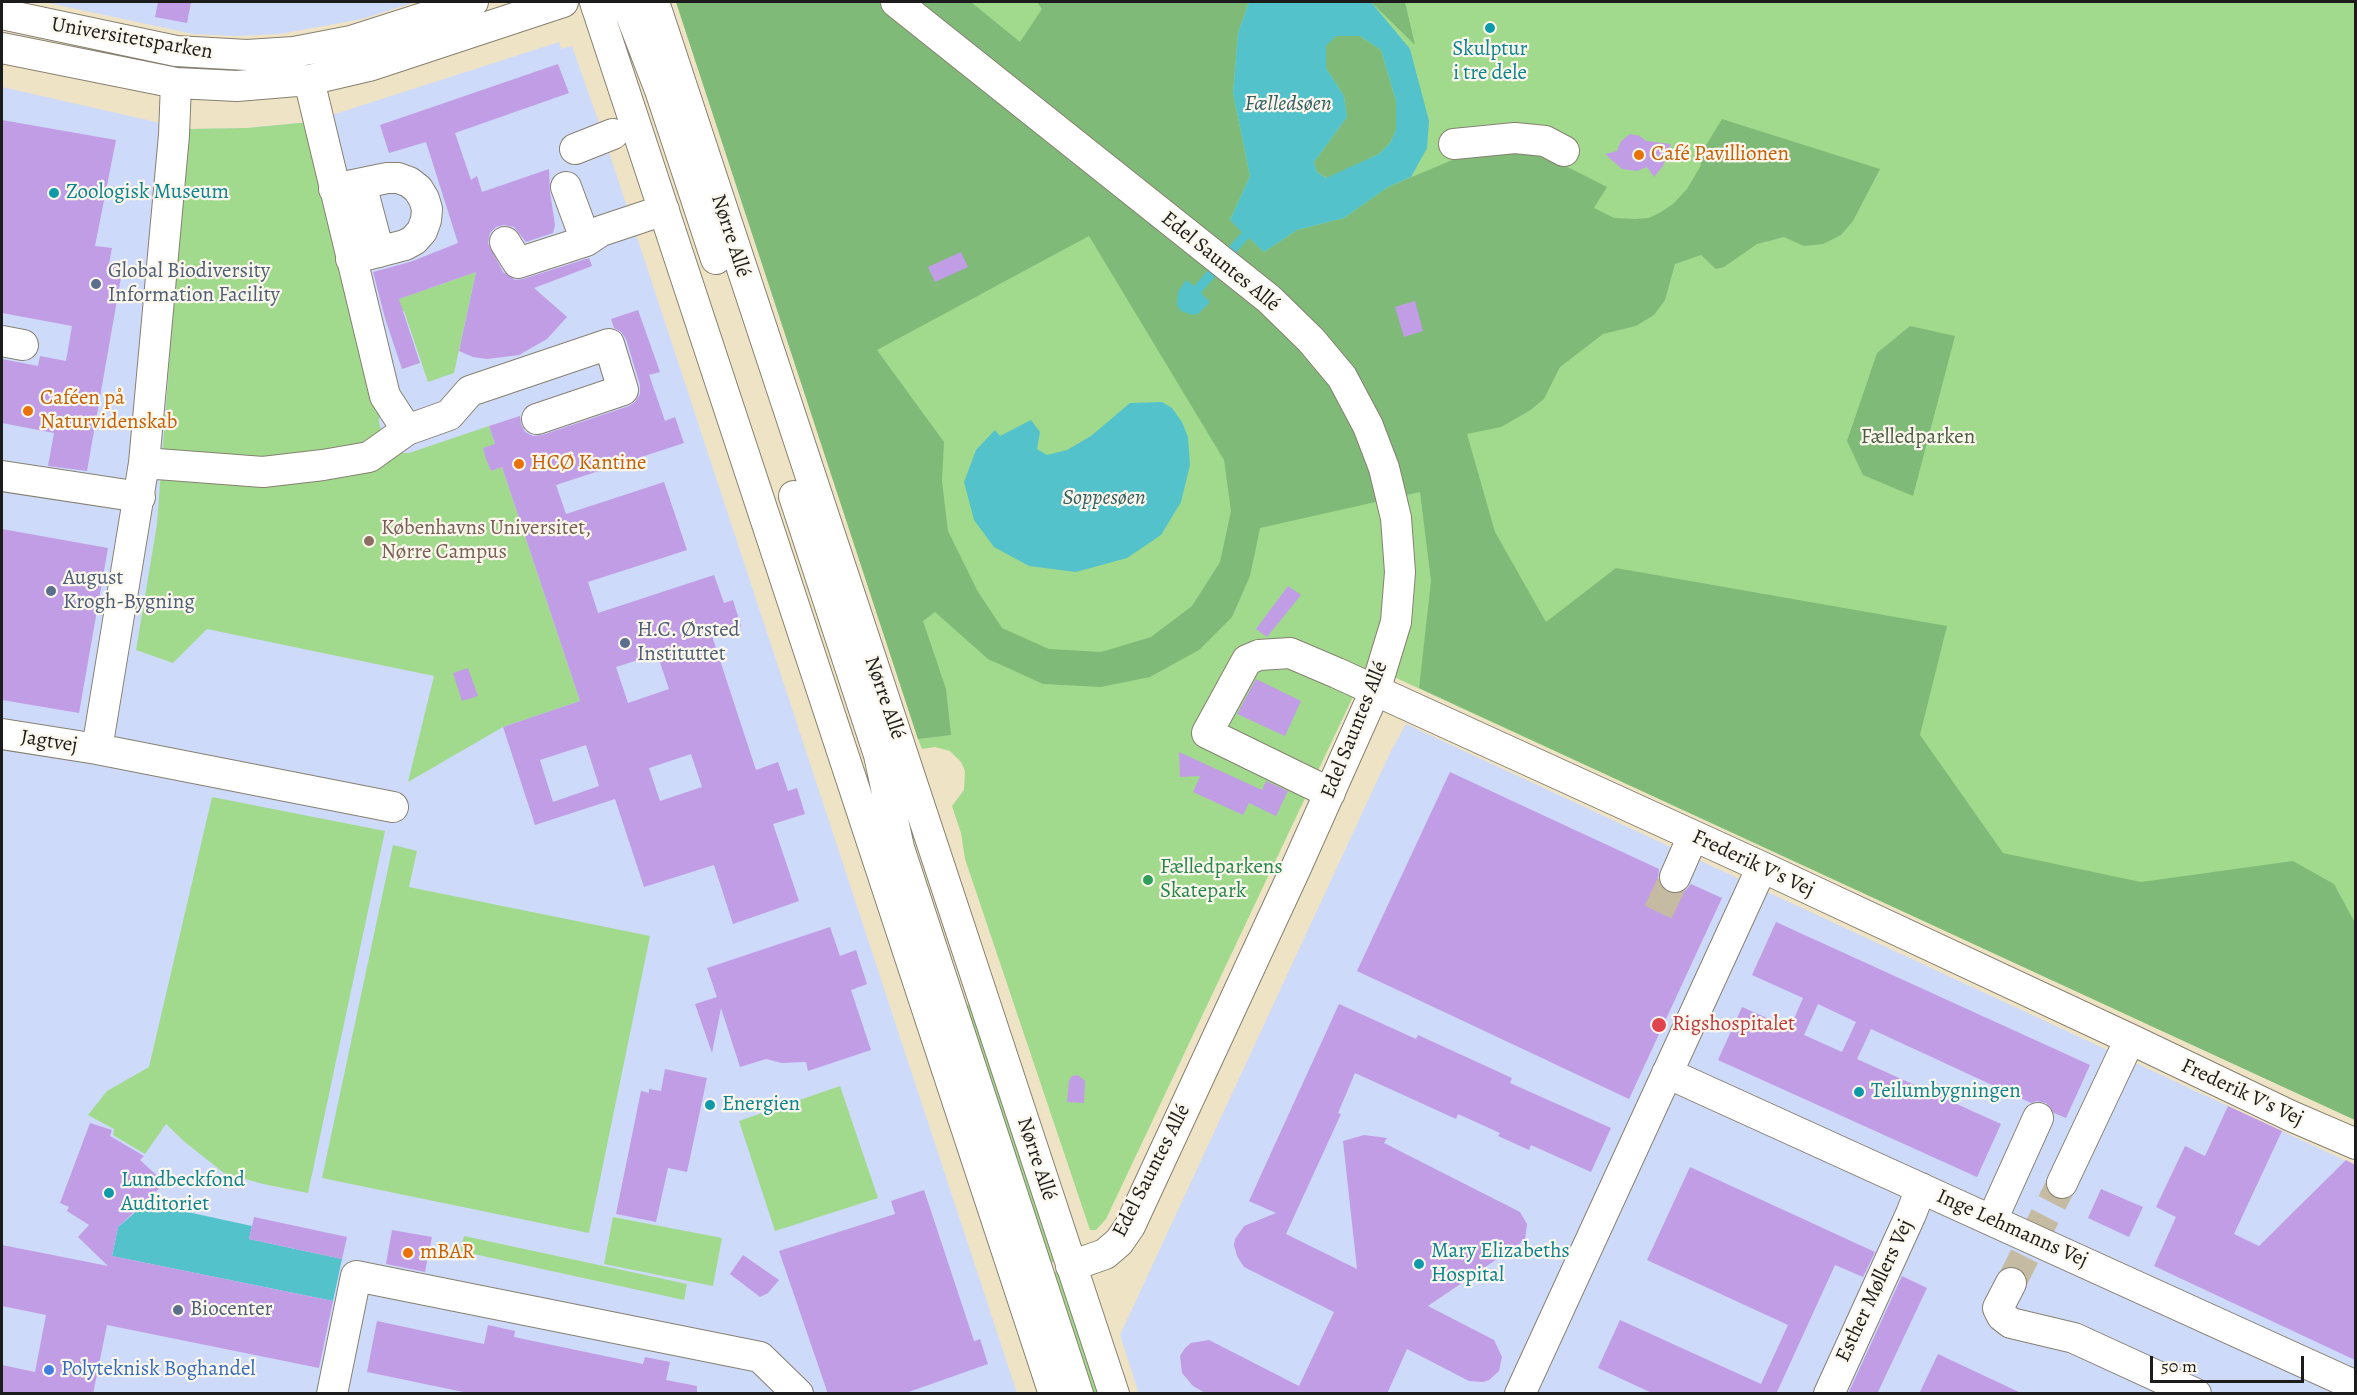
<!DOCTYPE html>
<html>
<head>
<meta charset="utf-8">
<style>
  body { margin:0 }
  #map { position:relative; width:2357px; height:1395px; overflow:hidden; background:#efe3c5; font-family:Alegreya,serif }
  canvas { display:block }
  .frame { position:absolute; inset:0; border:3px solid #1c1c1c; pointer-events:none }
  .scale { position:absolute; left:2150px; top:1356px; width:154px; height:27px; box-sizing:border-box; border:3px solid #1c1c1c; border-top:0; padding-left:8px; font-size:18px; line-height:21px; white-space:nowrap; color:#1c1c1c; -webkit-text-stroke:4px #fbf7ec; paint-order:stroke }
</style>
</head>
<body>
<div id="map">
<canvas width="2357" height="1395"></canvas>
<div class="frame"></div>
<div class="scale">50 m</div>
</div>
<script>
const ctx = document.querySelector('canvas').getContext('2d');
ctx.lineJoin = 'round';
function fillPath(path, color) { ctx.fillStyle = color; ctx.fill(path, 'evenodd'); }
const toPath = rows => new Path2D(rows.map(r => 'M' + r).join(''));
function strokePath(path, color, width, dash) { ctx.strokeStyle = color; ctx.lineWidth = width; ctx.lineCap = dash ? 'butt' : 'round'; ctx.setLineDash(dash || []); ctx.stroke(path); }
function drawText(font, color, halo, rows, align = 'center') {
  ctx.font = font + ' Alegreya,serif'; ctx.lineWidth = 4.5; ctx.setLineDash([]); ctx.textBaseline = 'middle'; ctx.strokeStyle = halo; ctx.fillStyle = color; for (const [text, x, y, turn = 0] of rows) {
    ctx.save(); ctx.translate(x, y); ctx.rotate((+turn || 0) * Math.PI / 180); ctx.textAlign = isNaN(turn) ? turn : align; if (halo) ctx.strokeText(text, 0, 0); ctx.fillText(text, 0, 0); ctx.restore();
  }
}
const built = toPath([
  [44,2,415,2,362,19,280,34,236,36,193,34],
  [559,42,561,49,572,46,608,149,1017,1393,2,1394,2,87,187,129,247,128,310,122],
  [1406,724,2355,1165,2355,1393,1139,1394,1120,1335,1390,753]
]);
const green = toPath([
  [676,2,2355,2,2355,1120,1368,665,1106,1219,1096,1230,1090,1230,965,859,961,833,952,806,964,790,965,771,961,762,950,751,935,747,922,749,918,739],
  [310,122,380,408,379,421,382,436,398,453,409,453,489,426,495,444,486,459,491,471,502,467,580,701,503,727,408,782,434,676,207,629,173,663,136,650,157,524,187,129,247,128],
  [476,272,454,373,428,382,404,311,394,314,390,302],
  [212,797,385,831,308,1193,263,1184,224,1173,186,1143,166,1124,145,1154,113,1135,114,1129,88,1115,107,1091,149,1067],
  [393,845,417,851,409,887,650,936,589,1233,322,1178],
  [972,1004,1058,1260,1047,1264,964,1009,966,1005],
  [840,1086,878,1198,775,1231,739,1121],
  [613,1217,722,1238,713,1286,604,1264],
  [464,1236,687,1284,684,1300,460,1251],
  [1062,1270,1102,1393,1089,1393,1050,1273]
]);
const forest = toPath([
  [676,2,971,2,1020,42,1042,9,1037,2,1249,2,1238,33,1233,93,1250,176,1230,220,1264,252,1297,230,1344,218,1388,187,1469,153,1530,148,1607,187,1594,208,1614,218,1635,219,1649,218,1661,212,1673,204,1687,189,1700,167,1705,147,1722,119,1880,169,1853,221,1841,235,1823,244,1804,246,1784,237,1757,244,1724,267,1716,269,1701,255,1675,264,1665,300,1654,315,1636,326,1603,334,1560,367,1544,399,1529,411,1501,427,1467,434,1495,532,1546,622,1616,568,1947,626,1920,735,2003,853,2141,882,2293,861,2334,884,2355,923,2355,1120,1419,688,1431,581,1420,492,1260,528,1250,576,1232,617,1199,650,1150,677,1101,687,1043,684,988,659,935,612,923,621,946,689,951,735,918,739],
  [1089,236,1224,460,1231,511,1220,562,1192,606,1151,637,1101,652,1049,649,1002,628,977,590,948,531,942,481,944,442,877,350],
  [1371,2,1405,2,1415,45,1374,5],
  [1336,36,1360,36,1381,50,1396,101,1396,130,1390,143,1379,154,1327,178,1317,172,1314,162,1347,117,1344,96,1326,68,1326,45],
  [1910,326,1955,336,1913,496,1863,475,1847,441,1877,353]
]);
const water = toPath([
  [1249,2,1371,2,1410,49,1429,121,1427,148,1411,177,1388,187,1344,218,1297,230,1264,252,1249,238,1201,293,1210,302,1198,314,1193,315,1181,311,1177,305,1178,292,1186,280,1194,286,1242,232,1230,220,1250,176,1233,93,1238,33],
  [1336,36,1360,36,1381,50,1396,101,1396,130,1390,143,1379,154,1326,178,1317,172,1314,162,1347,117,1344,96,1326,68,1326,46],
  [1162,402,1172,408,1182,422,1188,437,1190,465,1181,502,1161,535,1127,558,1076,572,1029,566,994,547,974,520,964,482,976,450,995,430,1000,436,1031,420,1040,432,1037,449,1047,455,1067,450,1091,436,1130,403],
  [146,1203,252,1226,249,1239,342,1259,333,1301,112,1256,118,1227]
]);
const building = toPath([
  [158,2,191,2,187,23,155,17],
  [558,64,569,93,455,133,471,180,477,176,482,192,549,169,550,192,555,225,553,233,526,242,514,227,504,225,496,227,490,233,488,243,503,272,515,280,523,279,589,258,592,266,534,288,567,317,547,339,519,355,487,359,473,357,459,351,476,272,399,299,420,363,402,369,385,318,373,272,410,262,458,243,426,142,389,153,380,125],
  [2,120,116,140,95,246,112,248,109,264,123,266,87,471,48,466,54,433,2,423,2,359,38,366,40,356,66,361,72,326,2,313],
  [1630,134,1640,136,1646,141,1671,144,1663,166,1654,177,1647,167,1637,171,1622,169,1605,154,1617,151,1621,141],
  [961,252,968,267,935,282,928,267],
  [1415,301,1423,331,1404,337,1395,307],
  [638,310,660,372,649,375,665,421,675,417,684,443,556,485,566,514,664,482,687,550,588,582,598,613,714,575,724,603,733,600,741,626,712,636,756,770,778,762,788,791,797,788,805,814,773,824,799,901,733,924,714,865,644,887,615,799,535,825,503,727,580,701,502,467,491,471,486,459,483,448,495,444,489,426,520,416,521,424,525,432,533,436,542,435,629,406,635,402,640,394,640,385,626,339,621,332,614,328,611,319],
  [657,654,669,689,628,703,616,667],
  [586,745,599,786,553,802,540,760],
  [691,754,702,787,660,801,649,768],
  [2,529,108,548,79,713,2,700],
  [1288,586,1301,595,1267,637,1256,629],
  [468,668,478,696,462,701,453,673],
  [1256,679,1301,701,1285,736,1237,714],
  [1179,752,1262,790,1266,781,1288,791,1276,816,1249,803,1243,815,1193,792,1200,776,1180,777],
  [1450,772,1659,869,1658,879,1662,888,1668,892,1677,894,1686,890,1691,884,1722,898,1629,1099,1357,971],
  [1776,922,2090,1065,2066,1118,2054,1113,2046,1103,2037,1101,2031,1103,1871,1029,1857,1059,2001,1124,1977,1177,1718,1060,1742,1007,1790,1028,1803,998,1752,975],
  [1818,1004,1856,1022,1842,1052,1804,1035],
  [830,927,840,956,856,950,867,984,851,990,871,1050,808,1071,806,1062,782,1063,766,1059,740,1067,721,1008,712,1053,695,1004,717,997,707,968],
  [1339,1004,1416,1039,1418,1035,1512,1078,1510,1083,1611,1128,1591,1172,1531,1145,1529,1150,1498,1136,1500,1133,1458,1114,1456,1119,1355,1073,1338,1113,1341,1114,1286,1234,1357,1269,1343,1141,1364,1135,1387,1138,1384,1143,1520,1212,1527,1224,1525,1240,1428,1306,1494,1340,1502,1357,1499,1371,1489,1380,1483,1382,1469,1381,1407,1349,1387,1394,1207,1394,1193,1386,1182,1373,1180,1356,1185,1348,1191,1343,1209,1340,1299,1386,1334,1312,1244,1267,1237,1256,1234,1245,1235,1239,1244,1226,1276,1213,1249,1201],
  [665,1069,707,1078,687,1172,668,1168,656,1222,616,1214,641,1091,649,1093,649,1089,661,1091],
  [1078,1075,1085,1081,1084,1103,1067,1102,1069,1080,1072,1076],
  [2228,1106,2282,1131,2234,1234,2259,1246,2346,1160,2355,1165,2355,1360,2154,1266,2176,1217,2156,1207,2185,1146,2205,1156],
  [90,1123,112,1130,110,1136,144,1156,140,1160,165,1183,118,1227,112,1256,333,1301,319,1368,107,1325,93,1394,2,1394,2,1365,35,1372,46,1315,2,1306,2,1245,108,1266,78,1237,89,1225,67,1211,69,1207,60,1203],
  [1690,1167,1875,1252,1863,1277,1835,1265,1777,1392,1781,1394,1654,1394,1598,1368,1620,1320,1761,1384,1788,1325,1647,1260],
  [2101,1189,2143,1207,2129,1237,2088,1218],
  [924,1190,974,1341,980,1339,988,1364,903,1394,828,1394,779,1251,895,1214,891,1201],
  [254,1217,347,1237,342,1259,249,1239],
  [392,1230,432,1237,425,1272,386,1264],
  [743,1255,779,1280,768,1293,760,1297,730,1274],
  [1902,1276,1927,1288,1877,1394,1848,1394],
  [377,1321,484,1344,488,1325,515,1331,514,1337,643,1364,645,1357,670,1362,666,1380,697,1386,697,1394,473,1394,367,1372],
  [1938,1354,2023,1394,1919,1394]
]);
const minorTunnel = toPath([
  [1658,912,1675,877],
  [2011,1283,2062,1183]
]);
const minor = toPath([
  [595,2,1054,1394],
  [626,2,660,90,716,259],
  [654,2,1114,1394],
  [896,2,1269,299,1311,340,1342,377,1368,426,1384,468,1396,518,1400,572,1396,622,1375,691,1295,870,1130,1226,1119,1242,1105,1254,1071,1266],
  [2,14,176,51,247,55,294,52,351,41,473,2],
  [2,48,176,83,237,86,309,80,369,66,563,2],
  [309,80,385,396,407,430],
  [1454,144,1515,138,1545,141,1564,151],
  [575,149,613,134],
  [361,184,379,252],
  [566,187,586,241],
  [334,189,387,178,398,178,409,182,418,189,424,199,427,209,426,220,422,231,414,240,405,245,351,259],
  [505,242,518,263,586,241,601,231,664,210],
  [2,341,23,345],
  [144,463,263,472,323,465,369,457,407,430,449,415,470,391,609,344,623,390,537,419],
  [2,476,140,497],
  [794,496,879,755,899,848,1078,1394],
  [2,734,97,749,393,807],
  [97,749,144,463,174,135,176,83],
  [1330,793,1207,733,1247,660,1259,655,1290,653,1337,673,1762,867,2130,1039,2291,1116,2356,1144],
  [1675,877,1693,836],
  [1667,1073,2356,1386],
  [2062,1183,2130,1039],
  [1992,1220,2038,1118],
  [2011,1283,1998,1308,2002,1316,2011,1323,2074,1338,2196,1394],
  [332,1394,356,1276,760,1357,798,1394],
  [1520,1394,1762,867],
  [1829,1394,1911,1214,1921,1188]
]);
const markers = [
  [1490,28,6,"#0f9aa8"],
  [1639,155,6,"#e8710a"],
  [54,193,6,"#0f9aa8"],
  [96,284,6,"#5c6f8a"],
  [28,411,6,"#e8710a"],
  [519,464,6,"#e8710a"],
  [369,541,6,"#8d6e63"],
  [51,591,6,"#5c6f8a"],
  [625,643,6,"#5c6f8a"],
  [1148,880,6,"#2e9e5b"],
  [1659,1025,8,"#e0444e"],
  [1859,1092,6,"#0f9aa8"],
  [710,1105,6,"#0f9aa8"],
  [109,1193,6,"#0f9aa8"],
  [408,1253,6,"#e8710a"],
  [1419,1264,6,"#0f9aa8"],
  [178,1310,6,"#5c6f8a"],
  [49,1370,6,"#3f7fe0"]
];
const streetNames = [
  ["Universitetsparken",132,39,10],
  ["Nørre Allé",730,236,72],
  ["Edel Sauntes Allé",1220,262,39],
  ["Nørre Allé",884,698,71],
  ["Edel Sauntes Allé",1355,730,-68],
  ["Jagtvej",49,742,9],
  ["Frederik V's Vej",1753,864,25],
  ["Frederik V's Vej",2242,1093,25],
  ["Nørre Allé",1036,1159,72],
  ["Edel Sauntes Allé",1152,1171,-63],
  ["Inge Lehmanns Vej",2012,1229,24],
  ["Esther Møllers Vej",1875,1291,-65]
];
const cultureNames = [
  ["Skulptur",1490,50,"center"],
  ["i tre dele",1490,74,"center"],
  ["Zoologisk Museum",66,193],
  ["Teilumbygningen",1871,1092],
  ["Energien",722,1105],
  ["Lundbeckfond",121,1181],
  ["Auditoriet",121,1205],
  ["Mary Elizabeths",1431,1252],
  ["Hospital",1431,1276]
];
const foodNames = [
  ["Café Pavillionen",1651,155],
  ["Caféen på",40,399],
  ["Naturvidenskab",40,423],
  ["HCØ Kantine",531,464],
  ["mBAR",420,1253]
];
const serviceNames = [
  ["Global Biodiversity",108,272],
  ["Information Facility",108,296],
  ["August",63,579],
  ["Krogh-Bygning",63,603],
  ["H.C. Ørsted",637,631],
  ["Instituttet",637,655],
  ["Biocenter",190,1310]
];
const parkNames = [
  ["Fælledparken",1918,438]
];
const educationNames = [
  ["Københavns Universitet,",381,529],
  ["Nørre Campus",381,553]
];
const leisureNames = [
  ["Fælledparkens",1160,868],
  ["Skatepark",1160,892]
];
const healthNames = [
  ["Rigshospitalet",1672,1025]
];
const shopNames = [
  ["Polyteknisk Boghandel",61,1370]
];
const waterNames = [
  ["Fælledsøen",1288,105],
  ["Soppesøen",1104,499]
];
fillPath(built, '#cedafa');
fillPath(green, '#a1da8d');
fillPath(forest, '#80ba78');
fillPath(water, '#54c2ca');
fillPath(building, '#c19de5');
strokePath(minorTunnel, '#c5bba3', 30, [30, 15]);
strokePath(minor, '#868070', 32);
strokePath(minor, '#fff', 30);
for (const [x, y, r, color] of markers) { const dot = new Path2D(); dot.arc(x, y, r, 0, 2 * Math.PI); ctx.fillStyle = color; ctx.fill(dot); strokePath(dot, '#fbf7ec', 2); }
drawText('21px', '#1c1c1c', '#fbf7ec', streetNames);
drawText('21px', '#0d838f', '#fbf7ec', cultureNames, 'left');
drawText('21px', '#c56008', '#fbf7ec', foodNames, 'left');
drawText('21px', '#4e5e75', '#fbf7ec', serviceNames, 'left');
drawText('21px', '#4b5e44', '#fbf7ec', parkNames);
drawText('21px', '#785e54', '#fbf7ec', educationNames, 'left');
drawText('21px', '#27864d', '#fbf7ec', leisureNames, 'left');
drawText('21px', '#be3a42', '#fbf7ec', healthNames, 'left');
drawText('21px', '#366cbe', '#fbf7ec', shopNames, 'left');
drawText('italic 22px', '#325e62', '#fbf7ec', waterNames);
</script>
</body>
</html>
